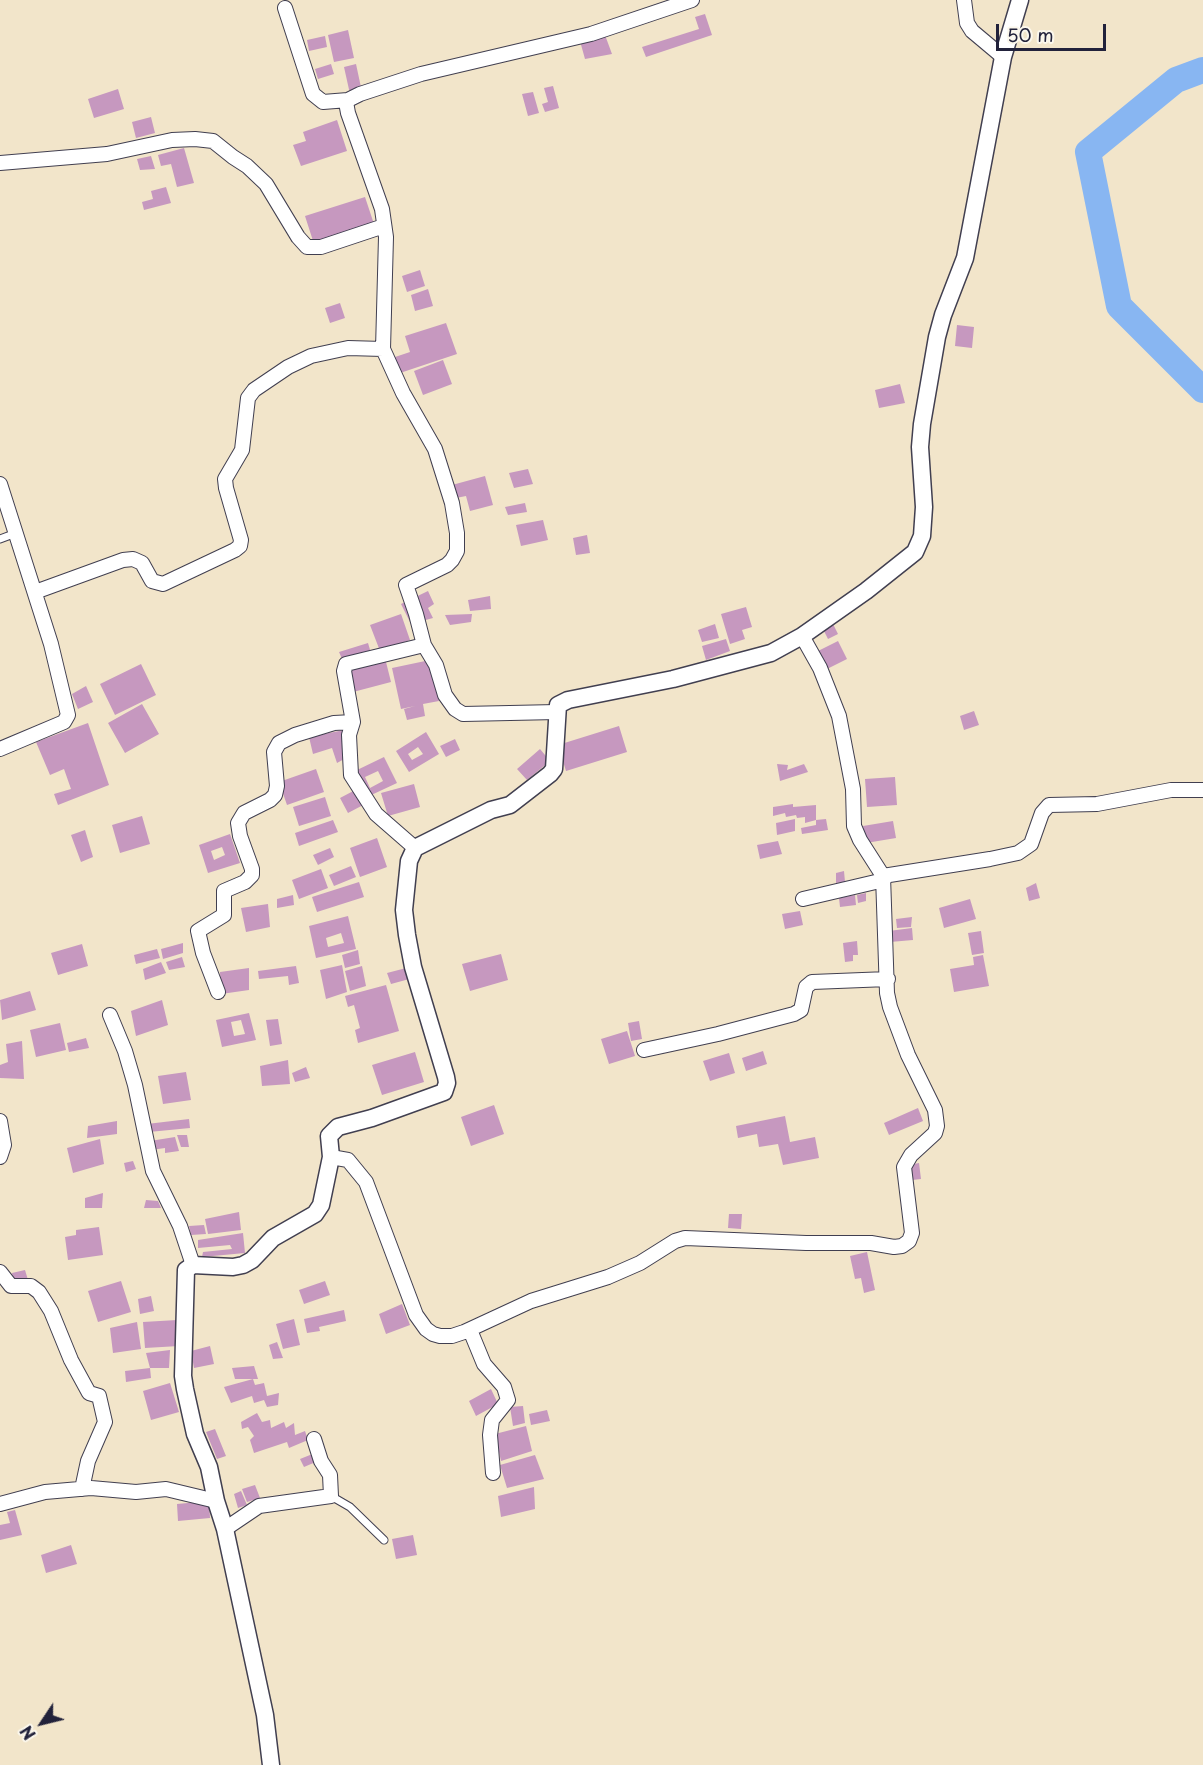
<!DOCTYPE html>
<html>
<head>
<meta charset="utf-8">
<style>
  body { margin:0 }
  #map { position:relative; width:1203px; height:1765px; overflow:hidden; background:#f2e5ca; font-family:"Playpen Sans",sans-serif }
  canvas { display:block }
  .north { position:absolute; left:12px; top:1693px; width:60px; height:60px; -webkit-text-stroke:4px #fbf7ec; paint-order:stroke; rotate:235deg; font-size:16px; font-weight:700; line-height:24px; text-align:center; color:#22223b }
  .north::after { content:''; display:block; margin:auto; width:21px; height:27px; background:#22223b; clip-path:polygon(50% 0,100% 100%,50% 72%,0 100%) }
  .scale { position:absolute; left:996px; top:24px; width:110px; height:27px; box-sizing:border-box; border:3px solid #22223b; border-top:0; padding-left:8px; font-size:18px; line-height:21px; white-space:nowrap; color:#22223b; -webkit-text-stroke:4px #fbf7ec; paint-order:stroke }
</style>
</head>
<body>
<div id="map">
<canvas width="1203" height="1765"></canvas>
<div class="north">N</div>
<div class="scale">50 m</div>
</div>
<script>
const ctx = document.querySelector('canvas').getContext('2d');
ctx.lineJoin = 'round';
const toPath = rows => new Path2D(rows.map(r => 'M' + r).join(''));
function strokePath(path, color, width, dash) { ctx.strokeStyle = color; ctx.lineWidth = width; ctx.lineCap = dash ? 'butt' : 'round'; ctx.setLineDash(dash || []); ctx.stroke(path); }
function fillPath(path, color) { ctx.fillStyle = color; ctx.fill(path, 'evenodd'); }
const river = toPath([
  [1203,70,1176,80,1088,152,1119,306,1203,390]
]);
const building = toPath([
  [705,14,712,35,646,57,642,47,699,29,695,17],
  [348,30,354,58,334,62,328,35],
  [605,35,612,54,585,59,580,41],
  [325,36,327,47,309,51,307,40],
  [331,64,334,74,318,79,315,69],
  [356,64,362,92,350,94,344,67],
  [553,86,559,108,545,112,542,104,548,102,544,88],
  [118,89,124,109,94,118,88,99],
  [533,92,539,113,528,116,522,94],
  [151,117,155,133,136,138,132,122],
  [337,120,347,151,301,166,293,145,306,141,303,132],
  [184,148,194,183,177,187,171,164,161,166,158,155],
  [151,156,155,169,140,170,137,159],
  [166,187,171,203,144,210,142,202,153,199,151,191],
  [365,197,374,224,314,244,305,216],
  [420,270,425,286,407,292,402,276],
  [428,289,433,306,415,311,411,295],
  [340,303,345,318,330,323,325,308],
  [446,323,457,354,400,373,395,357,410,352,405,336],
  [957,325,974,327,972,348,955,346],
  [443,360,452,384,423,395,414,371],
  [900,384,905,403,879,408,875,390],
  [528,469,533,484,514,488,509,473],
  [485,476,493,505,470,511,466,496,456,498,452,485],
  [525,503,527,512,508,515,505,507],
  [543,520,548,540,521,546,516,525],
  [587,535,590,553,576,555,573,538],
  [428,591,434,604,428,608,433,618,411,624,401,604],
  [490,596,491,609,470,611,468,600],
  [746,607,752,627,742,630,745,639,730,644,721,614],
  [401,614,410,640,380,651,370,625],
  [472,614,471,622,450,625,445,615],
  [830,618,838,634,828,639,820,623],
  [715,624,719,638,702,642,698,630],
  [726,639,730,651,706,660,702,646],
  [838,641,847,659,825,670,816,652],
  [368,643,371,653,343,661,339,652],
  [385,658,391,682,353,692,347,668],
  [430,660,439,701,423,704,425,716,407,720,404,709,415,706,401,709,392,668],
  [141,664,156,695,115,715,100,684],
  [86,686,93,702,78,709,72,694],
  [142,704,159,734,125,753,108,723],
  [974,711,979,725,964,730,960,716],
  [88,723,109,785,58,805,54,794,71,789,64,769,50,775,36,742],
  [619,726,627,752,566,771,558,745],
  [344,730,346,758,337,763,332,748,313,754,309,737],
  [426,732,439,754,409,772,396,751],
  [418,747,423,754,412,760,408,754],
  [455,739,460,750,446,757,440,746],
  [540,749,550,761,527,780,517,769],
  [384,757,397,783,367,797,355,771],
  [378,771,383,781,370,788,365,777],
  [777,764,788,765,787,770,804,764,808,772,780,781],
  [316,769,324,792,287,805,279,782],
  [895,777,897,805,867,807,865,779],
  [414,784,420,807,388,816,381,793],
  [359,788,367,803,348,813,340,798],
  [325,797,331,816,299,826,293,807],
  [793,804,793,807,816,805,816,820,826,819,828,830,802,834,801,828,816,825,816,820,805,823,805,817,797,818,796,815,786,817,785,813,773,816,773,807],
  [142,816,150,844,120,853,112,825],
  [795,819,795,831,777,835,776,823],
  [333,820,338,832,299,846,295,833],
  [893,821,896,838,866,843,863,826],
  [85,830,93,857,81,862,71,835],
  [230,834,240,863,208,873,199,845],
  [222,847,225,855,214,860,211,851],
  [377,838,387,867,360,877,350,848],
  [778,841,782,854,760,859,757,845],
  [330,848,334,857,318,865,313,855],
  [351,866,356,877,334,886,329,875],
  [321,869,328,888,299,899,292,880],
  [844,871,845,882,836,883,836,873],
  [359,882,364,897,317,912,312,897],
  [1036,883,1040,898,1029,901,1026,888],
  [866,893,866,901,858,903,857,895],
  [293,895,294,905,277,908,277,899],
  [855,895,856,905,840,907,839,898],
  [970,899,976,919,944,928,939,908],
  [268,904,270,927,246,932,241,908],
  [800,911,803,925,785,929,782,914],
  [348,916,356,949,316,958,309,926],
  [341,933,344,943,328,947,326,938],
  [912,917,911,927,897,928,896,919],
  [912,928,913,940,890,942,889,931],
  [981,931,984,953,972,955,968,933],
  [857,941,858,955,853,955,853,961,845,962,843,943],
  [183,943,183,953,163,959,161,949],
  [82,944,88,966,58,975,51,953],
  [157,949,160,958,136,964,134,955],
  [358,950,360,964,345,968,342,955],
  [501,954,508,980,470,991,462,964],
  [983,955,989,986,954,992,950,969,974,965,973,957],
  [182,957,185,967,169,970,166,962],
  [161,962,166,973,145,980,143,969],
  [342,965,347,992,326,999,320,970],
  [296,966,299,983,289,985,288,976,259,979,258,971],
  [362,966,366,986,350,991,345,971],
  [410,967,413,978,391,984,387,973],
  [249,968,249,990,221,994,220,972],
  [386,985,399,1031,358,1043,355,1030,360,1028,354,1005,348,1007,345,996],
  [30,991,36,1010,2,1020,0,1000],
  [162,1000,168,1025,136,1036,131,1011],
  [249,1013,256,1040,222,1047,216,1020],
  [241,1020,245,1034,234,1036,231,1022],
  [278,1019,282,1044,270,1046,266,1020],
  [639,1021,642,1039,631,1041,628,1023],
  [60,1023,66,1050,36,1057,30,1030],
  [627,1031,635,1056,609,1064,601,1039],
  [86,1038,89,1048,69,1052,67,1043],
  [22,1041,24,1079,0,1078,0,1065,8,1062,6,1044],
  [763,1051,767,1064,746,1071,742,1058],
  [415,1052,424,1082,382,1095,372,1065],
  [729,1053,735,1073,710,1081,703,1061],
  [288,1060,290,1084,262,1086,260,1066],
  [306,1067,310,1078,295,1082,292,1073],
  [186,1072,191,1100,163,1104,158,1076],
  [494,1105,504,1134,471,1146,461,1117],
  [918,1108,923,1121,889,1135,884,1123],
  [785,1116,790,1142,815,1137,819,1158,783,1165,778,1144,759,1147,757,1134,738,1138,736,1126],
  [189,1119,190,1128,149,1132,147,1124],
  [117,1121,117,1134,87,1138,88,1126],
  [177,1135,187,1135,189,1147,181,1147],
  [175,1137,179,1151,165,1153,165,1148,151,1150,150,1141],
  [100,1139,104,1164,73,1173,67,1148],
  [133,1161,136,1169,126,1172,124,1163],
  [919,1163,921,1179,912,1180,909,1165],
  [103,1193,102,1208,85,1208,85,1198],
  [146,1200,158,1201,161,1208,144,1208],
  [239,1212,241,1230,208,1234,205,1219],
  [729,1214,742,1214,741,1229,728,1228],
  [204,1225,206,1234,191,1235,189,1226],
  [99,1227,103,1255,68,1260,65,1237,76,1235,76,1230],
  [243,1233,245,1253,202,1257,203,1252,232,1249,230,1245,198,1248,198,1240],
  [867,1252,875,1290,864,1293,861,1278,855,1279,850,1256],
  [25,1270,28,1280,14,1283,12,1273],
  [121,1281,131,1312,98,1322,88,1291],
  [325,1281,330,1295,304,1304,299,1290],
  [151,1296,154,1311,140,1314,138,1299],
  [402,1304,410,1325,386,1334,379,1314],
  [344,1310,346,1321,319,1327,320,1331,307,1333,304,1319],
  [294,1319,300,1345,283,1349,276,1324],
  [177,1320,179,1346,145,1348,143,1322],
  [137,1322,141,1349,113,1353,110,1328],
  [277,1342,283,1358,273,1359,269,1345],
  [210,1346,214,1364,194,1368,191,1351],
  [170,1350,169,1368,150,1368,151,1378,126,1382,125,1371,150,1368,146,1353],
  [254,1366,258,1379,235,1379,232,1368],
  [253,1379,255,1385,264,1383,267,1396,279,1393,278,1405,267,1407,264,1400,254,1403,252,1396,231,1403,224,1387],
  [170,1383,179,1412,151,1420,143,1391],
  [491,1389,498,1404,476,1416,469,1401],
  [523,1406,525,1423,513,1426,510,1407],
  [547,1410,550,1421,531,1425,529,1414],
  [257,1413,262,1422,270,1420,271,1428,284,1422,286,1428,294,1423,295,1435,305,1431,308,1440,289,1448,287,1442,254,1453,250,1440,254,1436,248,1427,242,1429,241,1422],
  [526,1426,532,1451,501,1461,495,1434],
  [215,1429,226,1456,217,1459,206,1432],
  [315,1453,318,1461,304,1467,300,1459],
  [535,1455,544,1479,507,1488,500,1465],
  [255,1485,260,1498,247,1502,242,1489],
  [534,1487,535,1509,501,1517,498,1496],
  [241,1491,247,1505,238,1508,234,1494],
  [209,1501,210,1518,178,1521,177,1504],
  [15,1510,22,1535,0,1540,0,1525,10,1523,7,1512],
  [413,1535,417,1555,396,1559,392,1539],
  [71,1545,77,1564,46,1573,41,1555]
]);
const service = toPath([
  [0,539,16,533],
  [331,1496,350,1507,384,1540]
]);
const minor = toPath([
  [964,0,967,23,972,31,1003,57],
  [285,8,313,94,323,102,348,100],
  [0,163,107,154,172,140,195,139,213,141,233,157,247,166,266,184,298,237,307,247,321,247,384,226],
  [0,484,51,644,68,715,64,722,0,749],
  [35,592,123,560,133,559,142,563,152,581,163,584,235,550,240,546,241,540,226,488,225,479,242,450,248,398,254,390,288,367,311,356,348,348,383,349],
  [557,712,463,714,455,709,445,695,436,665,424,645,416,614,406,585,447,565,452,560,457,551,457,533,452,503,435,449,403,393,383,349,386,237,382,209,348,113,346,102,348,100,360,94,421,74,591,34,692,0],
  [415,848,376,814,351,775,349,735,353,722,344,671,346,664,424,645],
  [883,876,990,859,1018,853,1031,844,1042,813,1049,805,1097,804,1171,790,1203,790],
  [803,899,884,880],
  [218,992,203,953,198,931,224,915,224,891,245,882,252,875,252,869,240,836,238,823,244,813,270,800,275,795,277,786,274,752,279,743,295,735,334,723,353,722],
  [110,1015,125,1051,135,1085,153,1171,180,1226,193,1265],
  [644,1050,718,1034,794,1014,801,1010,806,987,812,982,888,979],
  [0,1121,4,1145,0,1157],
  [331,1157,348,1160,366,1182,416,1315,426,1329,433,1334,440,1336,452,1336,464,1332,531,1301,608,1277,640,1263,675,1241,685,1238,806,1243,871,1243,894,1247,902,1246,909,1241,912,1233,904,1167,911,1155,935,1133,937,1126,935,1110,908,1055,890,1007,887,993,883,876,860,840,854,826,853,789,839,716,820,668,802,636],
  [0,1272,11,1286,31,1286,39,1292,51,1311,71,1360,89,1393,99,1396,105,1422,88,1461,82,1489],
  [470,1330,484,1364,504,1387,508,1400,492,1420,490,1435,493,1473],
  [0,1504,45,1492,91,1488,136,1492,166,1489,216,1501],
  [225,1529,259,1506,331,1496,330,1475,321,1461,314,1439]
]);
const tertiary = toPath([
  [271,1765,265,1715,225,1529,216,1501,209,1467,195,1434,185,1389,183,1376,186,1270,193,1265,233,1267,243,1265,252,1260,273,1238,315,1214,321,1205,331,1157,329,1136,338,1127,372,1118,444,1092,447,1083,446,1077,413,967,407,935,404,910,409,861,415,848,491,810,510,805,550,774,554,769,558,705,568,700,673,679,771,653,802,636,866,591,915,552,922,536,924,507,920,447,922,424,937,337,943,315,965,258,1003,57,1020,0]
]);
strokePath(river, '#88b6f2', 26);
fillPath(building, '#c698bf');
strokePath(service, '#413f50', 9);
strokePath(minor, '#413f50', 16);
strokePath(tertiary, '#413f50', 19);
strokePath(service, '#fff', 7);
strokePath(minor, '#fff', 14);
strokePath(tertiary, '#fff', 16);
</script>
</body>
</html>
